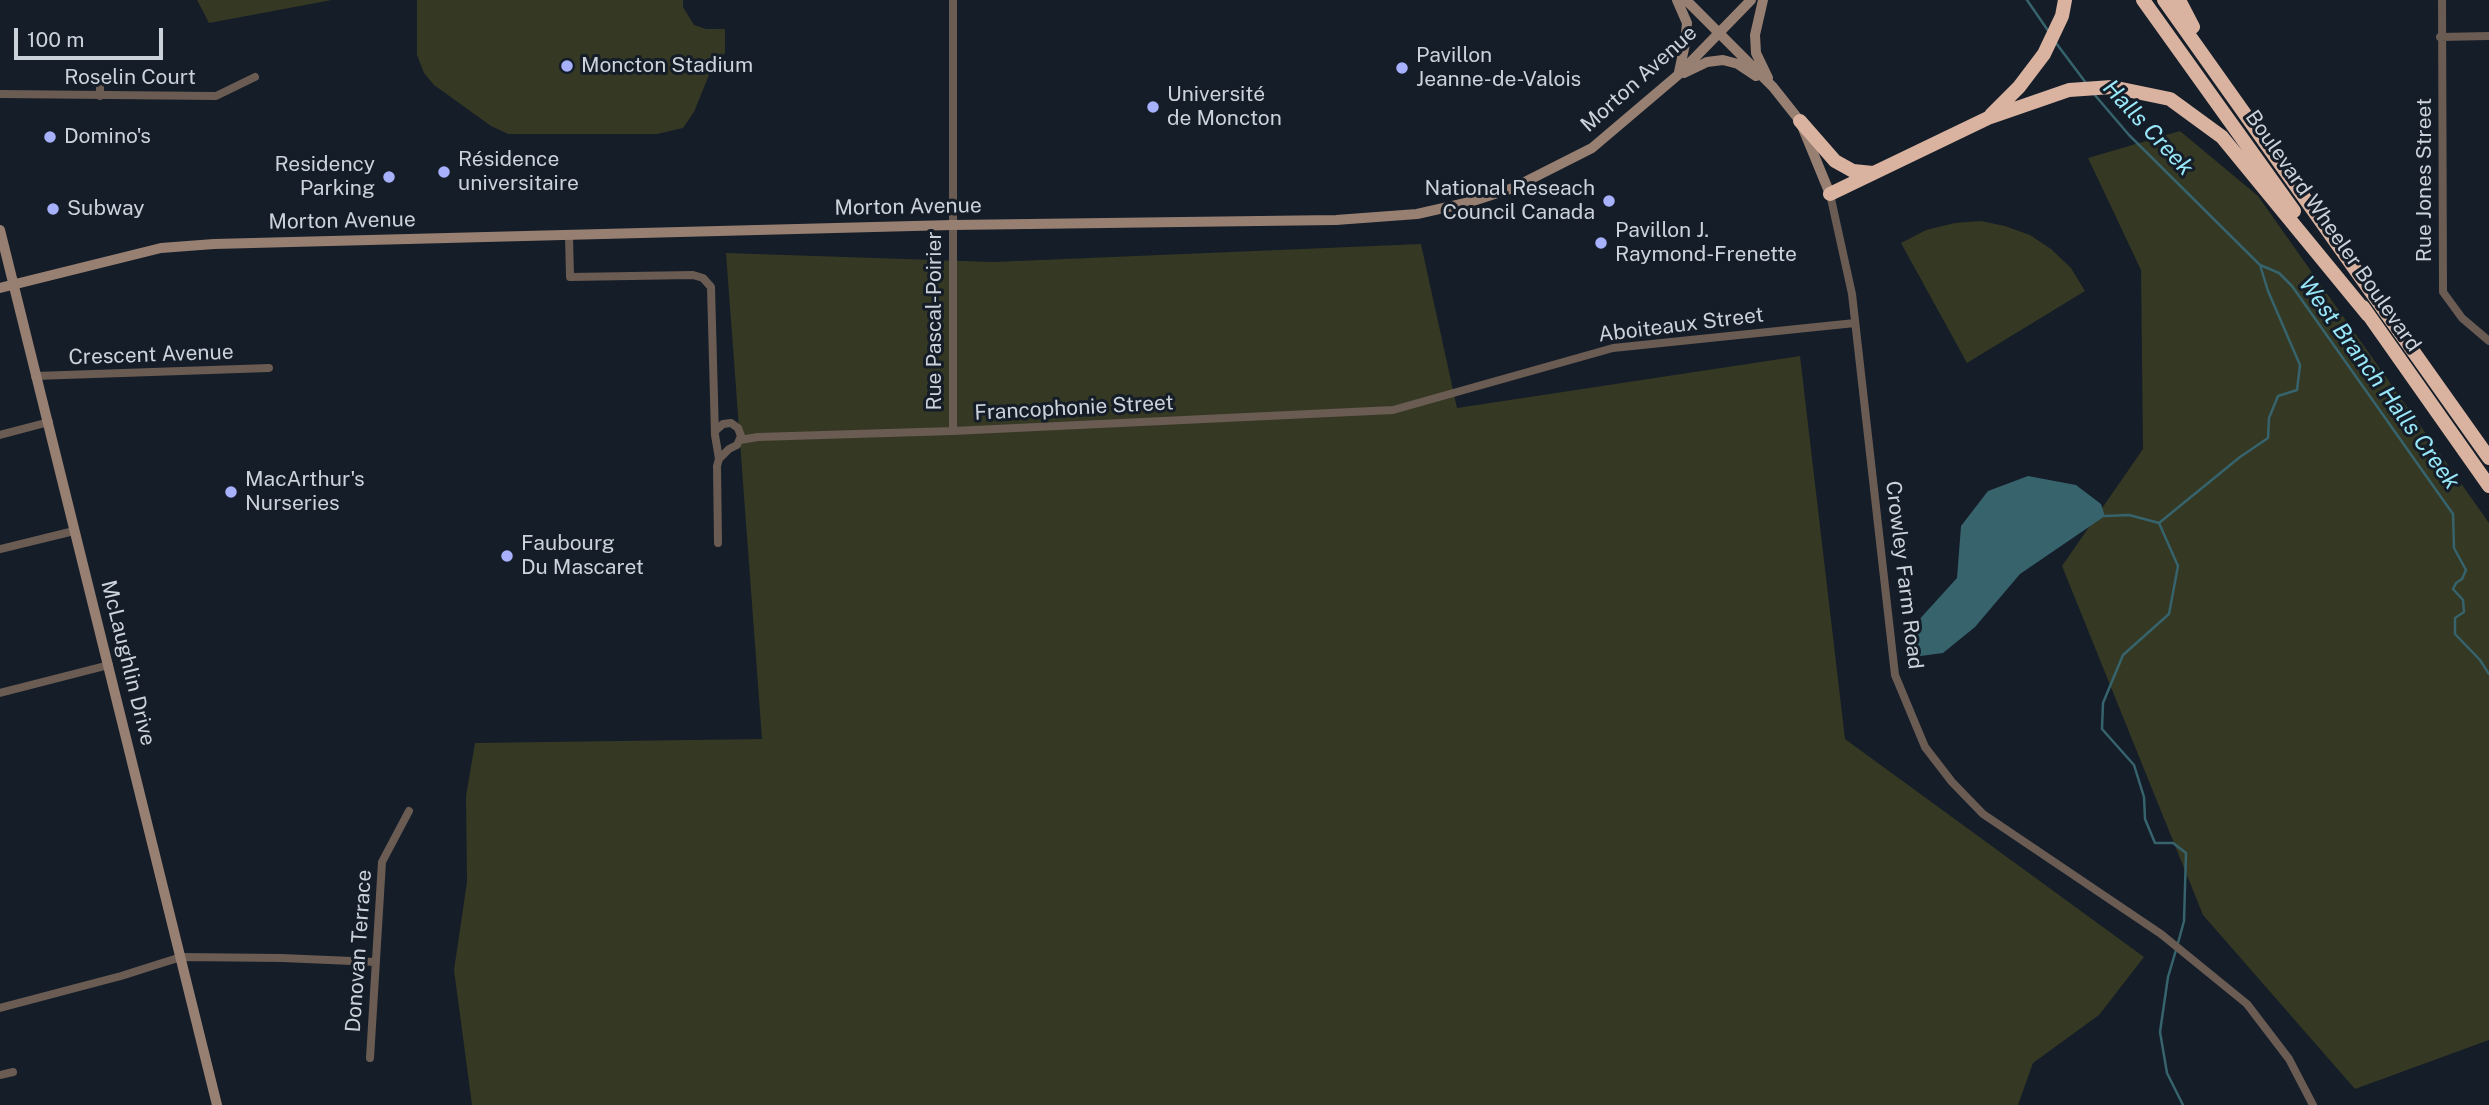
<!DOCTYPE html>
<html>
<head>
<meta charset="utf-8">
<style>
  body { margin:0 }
  #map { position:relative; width:2489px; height:1105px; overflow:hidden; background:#141d28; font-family:"Public Sans",sans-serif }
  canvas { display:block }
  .scale { position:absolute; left:14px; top:28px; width:149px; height:32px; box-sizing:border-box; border:4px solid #ccd2da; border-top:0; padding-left:9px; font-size:21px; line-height:24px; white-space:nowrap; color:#ccd2da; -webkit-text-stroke:5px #141d28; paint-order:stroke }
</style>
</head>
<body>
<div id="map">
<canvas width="2489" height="1105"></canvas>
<div class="scale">100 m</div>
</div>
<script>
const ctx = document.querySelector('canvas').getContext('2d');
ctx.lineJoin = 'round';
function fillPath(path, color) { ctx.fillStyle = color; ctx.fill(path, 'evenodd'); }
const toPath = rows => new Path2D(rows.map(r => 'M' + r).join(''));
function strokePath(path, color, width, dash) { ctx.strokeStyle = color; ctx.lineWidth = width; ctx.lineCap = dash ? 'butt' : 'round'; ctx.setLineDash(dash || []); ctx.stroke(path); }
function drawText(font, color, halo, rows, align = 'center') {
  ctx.font = font + ' "Public Sans",sans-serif'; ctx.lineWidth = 6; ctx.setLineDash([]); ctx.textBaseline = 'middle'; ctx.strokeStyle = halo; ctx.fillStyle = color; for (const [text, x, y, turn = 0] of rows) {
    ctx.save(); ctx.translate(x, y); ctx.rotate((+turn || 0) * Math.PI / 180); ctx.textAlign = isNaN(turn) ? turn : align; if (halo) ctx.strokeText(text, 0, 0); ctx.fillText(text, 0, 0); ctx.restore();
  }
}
const green = toPath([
  [197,0,332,0,209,23],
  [417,0,683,0,683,7,694,25,706,29,725,29,725,53,711,70,694,112,683,128,657,134,508,134,491,126,434,85,424,73,417,55],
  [2180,131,2258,196,2489,523,2489,1040,2355,1089,2203,915,2062,566,2143,449,2141,270,2088,158],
  [1981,221,2005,226,2030,235,2051,249,2071,268,2085,291,1967,363,1901,243,1926,230,1955,223],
  [1421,244,1457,408,1800,356,1845,739,2144,957,2099,1015,2033,1063,2018,1105,472,1105,454,970,467,882,466,796,475,743,762,739,726,253,993,262]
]);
const water = toPath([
  [2028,476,2076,485,2101,504,2105,516,2020,574,1975,627,1943,653,1913,657,1906,649,1906,634,1957,578,1961,526,1988,491]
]);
const stream = toPath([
  [2027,0,2049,32],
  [2056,43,2086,83],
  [2094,94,2129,135,2260,265,2279,273,2292,286,2453,514,2454,548,2466,570,2462,579,2456,583,2453,589,2463,600,2464,612,2455,618,2455,634,2480,660,2489,674],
  [2105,516,2129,515,2159,523],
  [2159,523,2178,566,2169,614,2123,655,2103,703,2102,729,2134,765,2144,797,2145,819,2155,843,2173,843,2186,853,2184,921,2178,943],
  [2159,523,2240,457,2268,438,2269,418,2278,396,2297,390,2300,365,2268,291,2260,265],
  [2176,950,2168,977,2160,1032,2167,1073,2183,1105]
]);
const street = toPath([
  [953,0,953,431],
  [2442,0,2443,292,2462,318,2489,341],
  [2440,37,2489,36],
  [0,94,216,96,255,77],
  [100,96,100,76],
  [1830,194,1852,294,1895,675,1925,747,1952,782,1983,814,2161,934,2247,1004,2289,1059,2313,1105],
  [569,235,570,277,693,275,703,278,711,287,715,435,719,459,717,466,718,543],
  [35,376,269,368],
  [715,431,723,424,731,423,738,428,741,436,737,445,729,449,719,459],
  [0,435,49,422],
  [740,440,758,437,953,431,1393,410,1613,348,1855,323],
  [0,549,74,531],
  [0,693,109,665],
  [0,1008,121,976,181,957,282,958,375,962],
  [370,1058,382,862,409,811],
  [0,1075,13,1072]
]);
const secondary = toPath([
  [1677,0,1687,23,1685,44,1679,72],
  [1686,0,1773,87,1800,121,1830,194],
  [1763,0,1755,35,1756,53,1768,78],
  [1684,73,1707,62,1723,60,1738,64,1756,76],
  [0,230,217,1105],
  [0,288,161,248,214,244,952,225,1336,220,1417,214,1470,202,1513,188,1592,148,1678,75,1751,0]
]);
const highway = toPath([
  [2143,0,2294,211],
  [2164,0,2489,458],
  [2179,0,2193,27],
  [1991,115,2019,87,2044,54,2062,16,2065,0],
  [1800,121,1835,161,1853,171,1873,173],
  [1830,194,1988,118,2069,90,2112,87,2170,99,2222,137,2368,315],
  [2363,307,2489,486]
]);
const markers = [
  [567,66,7,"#a7b1fc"],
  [1402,68,7,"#a7b1fc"],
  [1153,107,7,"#a7b1fc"],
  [50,137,7,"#a7b1fc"],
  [444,172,7,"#a7b1fc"],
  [389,177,7,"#a7b1fc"],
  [1609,201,7,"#a7b1fc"],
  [53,209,7,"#a7b1fc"],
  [1601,243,7,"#a7b1fc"],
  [231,492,7,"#a7b1fc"],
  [507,556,7,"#a7b1fc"]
];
const poiNames = [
  ["Pavillon",1416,56],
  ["Jeanne-de-Valois",1416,80],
  ["Moncton Stadium",581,66],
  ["Université",1167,95],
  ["de Moncton",1167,119],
  ["Domino's",64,137],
  ["Résidence",458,160],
  ["universitaire",458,184],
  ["Residency",375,165,"right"],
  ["Parking",375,189,"right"],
  ["National Reseach",1595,189,"right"],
  ["Council Canada",1595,213,"right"],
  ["Subway",67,209],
  ["Pavillon J.",1615,231],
  ["Raymond-Frenette",1615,255],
  ["MacArthur's",245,480],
  ["Nurseries",245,504],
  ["Faubourg",521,544],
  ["Du Mascaret",521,568]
];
const streetNames = [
  ["Roselin Court",130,78],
  ["Morton Avenue",1639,79,-42],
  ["Rue Jones Street",2425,180,-90],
  ["Morton Avenue",908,207,-1],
  ["Morton Avenue",342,221,-1],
  ["Boulevard Wheeler Boulevard",2333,231,55],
  ["Rue Pascal-Poirier",935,321,-90],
  ["Aboiteaux Street",1681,325,-7],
  ["Crescent Avenue",151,355,-2],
  ["Francophonie Street",1074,408,-3],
  ["Crowley Farm Road",1904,575,83],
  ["McLaughlin Drive",128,663,76],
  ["Donovan Terrace",359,951,-86]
];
const waterNames = [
  ["Halls Creek",2148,128,47],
  ["West Branch Halls Creek",2379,383,54]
];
fillPath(green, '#353823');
fillPath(water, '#36636c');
strokePath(stream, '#36636c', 2.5);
strokePath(street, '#6a5b53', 8);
strokePath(secondary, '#977f72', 10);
strokePath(highway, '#d9b3a0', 14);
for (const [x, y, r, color] of markers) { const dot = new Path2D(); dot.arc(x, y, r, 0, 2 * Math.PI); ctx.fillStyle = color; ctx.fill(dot); strokePath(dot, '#141d28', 2.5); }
drawText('21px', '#ccd2da', '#141d28', poiNames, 'left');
drawText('21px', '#ccd2da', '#141d28', streetNames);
drawText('italic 23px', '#98e8f9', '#141d28', waterNames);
</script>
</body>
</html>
